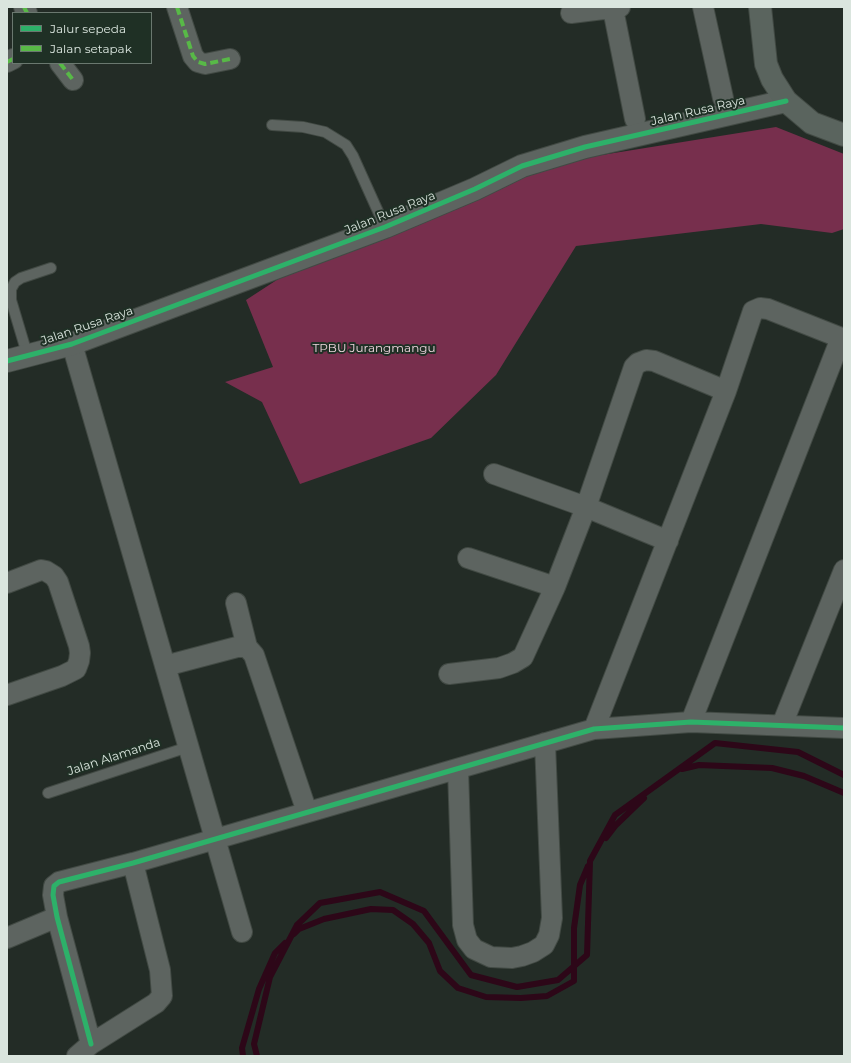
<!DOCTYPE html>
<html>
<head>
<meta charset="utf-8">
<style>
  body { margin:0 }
  #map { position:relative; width:851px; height:1063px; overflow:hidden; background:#232c26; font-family:Montserrat,sans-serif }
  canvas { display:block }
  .frame { position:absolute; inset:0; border:8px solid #dae5de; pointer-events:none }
  .legend { position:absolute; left:12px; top:12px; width:140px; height:52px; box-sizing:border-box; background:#1f3025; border:1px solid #6a786f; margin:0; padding:5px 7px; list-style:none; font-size:12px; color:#dae5de }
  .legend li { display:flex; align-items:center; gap:8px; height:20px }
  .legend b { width:20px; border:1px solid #6a786f }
</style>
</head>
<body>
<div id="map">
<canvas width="851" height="1063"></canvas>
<div class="frame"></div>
<ul class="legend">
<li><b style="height:5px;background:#2db169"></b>Jalur sepeda</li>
<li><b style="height:5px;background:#58b947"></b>Jalan setapak</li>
</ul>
</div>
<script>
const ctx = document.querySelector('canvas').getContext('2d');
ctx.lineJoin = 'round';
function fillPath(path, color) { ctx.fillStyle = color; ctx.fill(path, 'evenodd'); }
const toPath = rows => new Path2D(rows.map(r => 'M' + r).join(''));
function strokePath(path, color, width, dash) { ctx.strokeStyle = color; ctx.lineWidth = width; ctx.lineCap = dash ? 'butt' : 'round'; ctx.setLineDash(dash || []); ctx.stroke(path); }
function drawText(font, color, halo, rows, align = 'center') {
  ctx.font = font + ' Montserrat,sans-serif'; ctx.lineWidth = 4; ctx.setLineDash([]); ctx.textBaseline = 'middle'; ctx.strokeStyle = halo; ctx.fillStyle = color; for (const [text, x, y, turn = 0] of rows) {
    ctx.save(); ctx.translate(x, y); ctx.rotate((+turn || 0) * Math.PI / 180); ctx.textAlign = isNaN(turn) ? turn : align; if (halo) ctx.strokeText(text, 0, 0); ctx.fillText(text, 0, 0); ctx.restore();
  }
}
const green = toPath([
  [776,127,844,154,844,229,832,233,761,224,576,246,496,375,431,438,300,484,262,402,225,382,273,367,246,300,289,272,480,191,583,158]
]);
const stream = toPath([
  [682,769,699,765,772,768,804,776,844,793],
  [606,838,616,825,644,798],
  [294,934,299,929,324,919,371,909,393,910,413,924,429,943,440,971,458,988,486,997,521,998,547,996,574,981,574,928,580,885,588,866],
  [243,1056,242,1048,259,989,275,953,285,943],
  [257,1056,254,1044,270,977,297,925,320,903,380,892,424,911,471,975,517,987,558,980,587,955,590,861,615,815,715,743,798,752,844,775]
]);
const service = toPath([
  [272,125,303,127,325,132,346,145,353,156,385,227],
  [28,357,11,300,11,289,15,282,21,278,51,268],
  [48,793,188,747]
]);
const minor = toPath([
  [24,7,27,13],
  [177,7,193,56,198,62,205,64,230,59],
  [703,7,723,98],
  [613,9,635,119],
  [571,13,620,7],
  [7,62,13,59],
  [60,63,73,80],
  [72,344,242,932],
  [494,474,586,507,668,541],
  [468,558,555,587],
  [7,583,41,570,46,571,54,576,58,582,79,646,80,653,79,661,76,669,62,676,7,695],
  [236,603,247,647],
  [165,666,237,647,247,647,254,655,307,812],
  [449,674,499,668,513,663,523,657,555,587,586,507,634,367,638,363,646,360,654,361,726,391],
  [691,722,841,338],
  [782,725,844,570],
  [594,729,726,391,753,311,760,308,768,309,844,339],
  [458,769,463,925,467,940,474,949,491,957,512,958,522,956,533,952,544,945,549,935,552,918,545,743],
  [7,938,57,917],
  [91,1044,57,917,53,895,54,886,59,882,133,863,594,729,691,722,844,728],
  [77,1056,91,1044,156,1003,162,996,160,970,133,863]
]);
const tertiary = toPath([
  [7,361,72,344,385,227,475,189,522,166,585,147,786,101]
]);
const secondary = toPath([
  [760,7,766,64,772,79,786,101,812,123,844,135]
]);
const quiet = toPath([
  [24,7,27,13],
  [177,7,193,56,198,62,205,64,230,59],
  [7,62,13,59],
  [60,63,73,80]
]);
const cycleway = toPath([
  [7,361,72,344,385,227,475,189,522,166,585,147,786,101],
  [91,1044,57,917,53,895,54,886,59,882,133,863,594,729,691,722,844,728]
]);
const streetNames = [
  ["Jalan Rusa Raya",698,111,-13],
  ["Jalan Rusa Raya",390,213,-22],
  ["Jalan Rusa Raya",87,326,-19],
  ["Jalan Alamanda",114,757,-18]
];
const parkNames = [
  ["TPBU Jurangmangu",374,348]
];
fillPath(green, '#772f4d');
strokePath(stream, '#2d0718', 6);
strokePath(service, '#424a44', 12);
strokePath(minor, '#424a44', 22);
strokePath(tertiary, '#424a44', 24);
strokePath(secondary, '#424a44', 24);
strokePath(service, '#5d6460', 10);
strokePath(minor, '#5d6460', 20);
strokePath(tertiary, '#5d6460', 22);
strokePath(secondary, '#5a645e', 22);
strokePath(quiet, '#58b947', 4, [8, 4]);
strokePath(cycleway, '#2db169', 5);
drawText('12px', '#dae5de', '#1f3025', streetNames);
drawText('12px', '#eed4dd', '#1f3025', parkNames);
</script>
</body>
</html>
